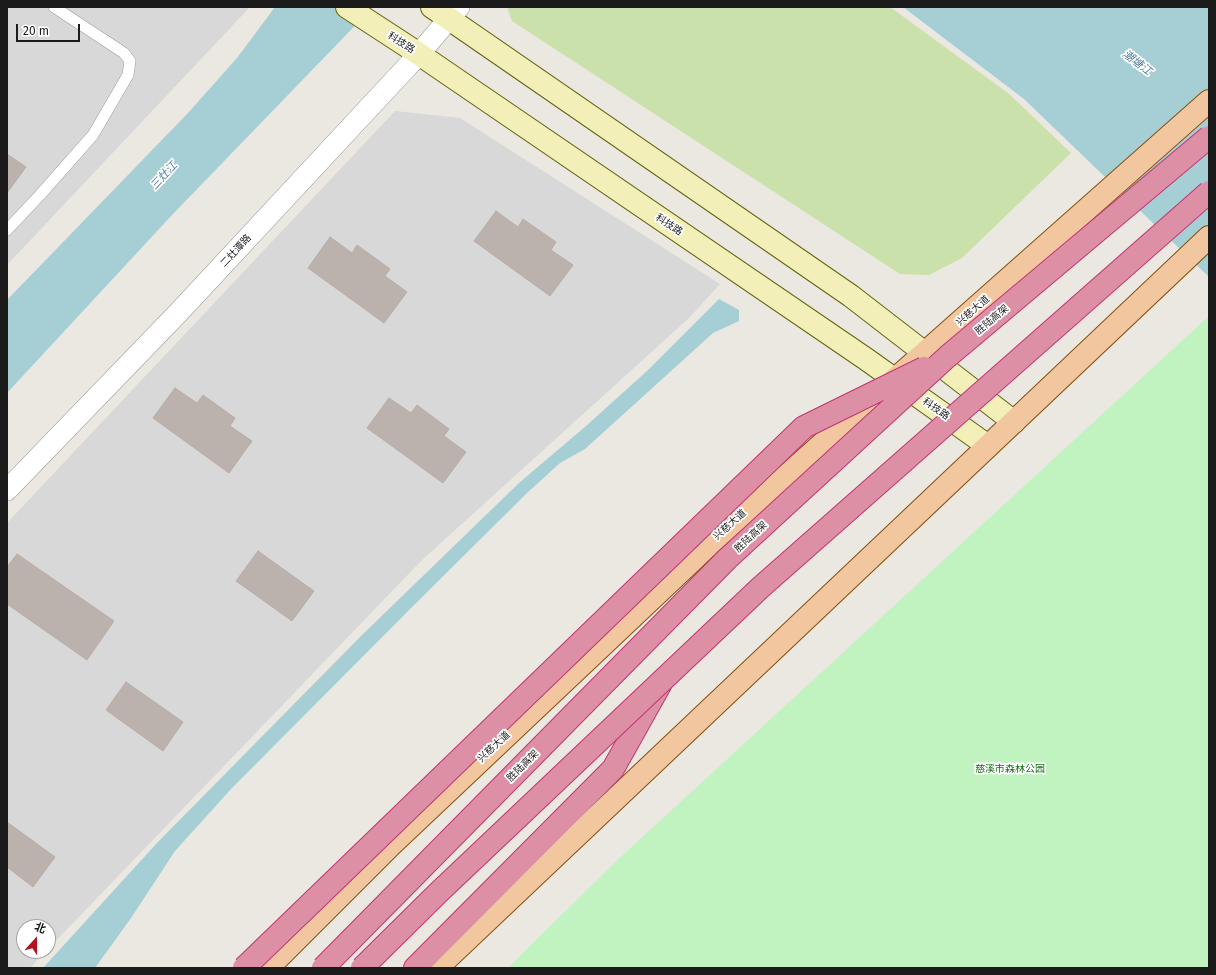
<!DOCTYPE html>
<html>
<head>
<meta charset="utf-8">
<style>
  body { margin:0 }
  #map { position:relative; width:1216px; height:975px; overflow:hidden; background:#ebe7e1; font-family:"Fira Sans","Noto Sans SC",sans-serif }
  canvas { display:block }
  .frame { position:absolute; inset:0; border:8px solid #1b1b1b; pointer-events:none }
  .north { position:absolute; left:16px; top:919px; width:40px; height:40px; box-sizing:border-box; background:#fff; border:1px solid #a4a4a4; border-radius:50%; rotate:21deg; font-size:11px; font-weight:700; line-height:16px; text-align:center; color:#1b1b1b }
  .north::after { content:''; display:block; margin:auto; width:14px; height:18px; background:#b21322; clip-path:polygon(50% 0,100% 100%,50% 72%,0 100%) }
  .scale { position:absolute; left:16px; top:24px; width:64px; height:18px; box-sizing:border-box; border:2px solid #1b1b1b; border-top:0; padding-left:5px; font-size:12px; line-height:14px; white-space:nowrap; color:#1b1b1b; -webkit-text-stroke:3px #fff; paint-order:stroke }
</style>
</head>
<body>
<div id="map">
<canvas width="1216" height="975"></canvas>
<div class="frame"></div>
<div class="north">北</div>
<div class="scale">20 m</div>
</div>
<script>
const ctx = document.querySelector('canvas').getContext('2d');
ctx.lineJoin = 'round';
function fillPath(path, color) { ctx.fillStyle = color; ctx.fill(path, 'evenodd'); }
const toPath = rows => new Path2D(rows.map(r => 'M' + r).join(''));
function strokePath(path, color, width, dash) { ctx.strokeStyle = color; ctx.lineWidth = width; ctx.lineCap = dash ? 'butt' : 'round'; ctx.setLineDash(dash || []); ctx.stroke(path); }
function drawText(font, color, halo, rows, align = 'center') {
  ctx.font = font + ' "Fira Sans","Noto Sans SC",sans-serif'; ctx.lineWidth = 3.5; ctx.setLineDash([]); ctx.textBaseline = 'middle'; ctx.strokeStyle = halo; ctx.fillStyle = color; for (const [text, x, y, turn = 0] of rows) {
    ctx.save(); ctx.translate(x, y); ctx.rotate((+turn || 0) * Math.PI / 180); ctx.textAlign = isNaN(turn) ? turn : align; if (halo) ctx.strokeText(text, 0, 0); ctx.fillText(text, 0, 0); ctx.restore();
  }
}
const residential = toPath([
  [7,7,250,7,7,265],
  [395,111,460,118,720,284,689,318,421,561,48,949,48,927,24,927,24,951,46,951,30,968,7,968,7,523]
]);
const grass = toPath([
  [507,7,890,7,1008,93,1071,153,962,258,929,275,900,274,512,21]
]);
const park = toPath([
  [1209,316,1209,968,508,968,613,864]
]);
const water = toPath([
  [275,7,373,7,172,215,7,393,7,300,188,113,237,58],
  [903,7,1209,7,1209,277,1024,99],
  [719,299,739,310,739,321,713,333,585,449,560,463,527,493,411,608,232,788,175,851,131,918,95,968,43,968,157,843,362,635,519,483,586,426,647,371]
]);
const building = toPath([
  [7,154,26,167,7,193,7,154],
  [496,211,518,227,523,219,556,242,551,250,573,265,550,296,474,241,496,211],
  [330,237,352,253,357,245,390,269,385,276,407,292,384,323,308,268,330,237],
  [175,388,197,403,203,395,235,418,230,426,252,441,229,473,153,418,175,388],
  [389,398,411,413,417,405,449,429,444,436,466,452,443,483,367,428,389,398],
  [258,551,314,591,292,621,236,581,258,551],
  [17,554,114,621,87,660,7,604,7,567,17,554],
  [126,682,183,722,163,751,106,710,126,682],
  [7,822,55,857,33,887,7,867,7,822]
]);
const lane = toPath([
  [7,230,40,195,93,135,128,75,130,61,124,53,54,7]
]);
const street = toPath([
  [7,490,179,312,419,54,459,7]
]);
const secondary = toPath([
  [347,7,419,54,866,359,988,446],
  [432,7,851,296,1014,422]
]);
const primary = toPath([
  [268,968,392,844,716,538,1209,101],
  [437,968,1209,237]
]);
const highway = toPath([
  [415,968,613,769,660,685]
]);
const highwayBridge = toPath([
  [244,968,804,427,924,368],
  [323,968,727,559,947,357,1209,137],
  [362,968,439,892,761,587,1209,192]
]);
const streetNames = [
  ["科技路",401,43,33],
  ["科技路",669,225,34],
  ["二灶潭路",236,251,-47],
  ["兴慈大道",973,311,-41],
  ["胜陆高架",992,320,-40],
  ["科技路",936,409,35],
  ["兴慈大道",730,525,-42],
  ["胜陆高架",751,537,-43],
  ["兴慈大道",494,747,-43],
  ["胜陆高架",523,766,-45]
];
const parkNames = [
  ["慈溪市森林公园",1010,769]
];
const waterNames = [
  ["潮塘江",1137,63,38],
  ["三灶江",164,176,-47]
];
fillPath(residential, '#d9d8d8');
fillPath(grass, '#cbe1ab');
fillPath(park, '#c1f3c1');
fillPath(water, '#a5cfd5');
fillPath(building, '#bbb2ae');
strokePath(building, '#bbada5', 1);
strokePath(lane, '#9c9c9c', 12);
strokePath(street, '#9c9c9c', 22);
strokePath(secondary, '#63650f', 24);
strokePath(primary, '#83510e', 24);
strokePath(highway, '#c33473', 24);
strokePath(lane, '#fff', 11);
strokePath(street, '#fff', 21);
strokePath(secondary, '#f2efb8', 22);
strokePath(primary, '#f2c7a0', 22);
strokePath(highway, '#dc8fa5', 22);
strokePath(highwayBridge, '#c33473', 24, []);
strokePath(highwayBridge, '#dc8fa5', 22);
drawText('10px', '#1b1b1b', '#fff', streetNames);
drawText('10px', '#166c15', '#fff', parkNames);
drawText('italic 11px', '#4f7a99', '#fff', waterNames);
</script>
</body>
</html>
